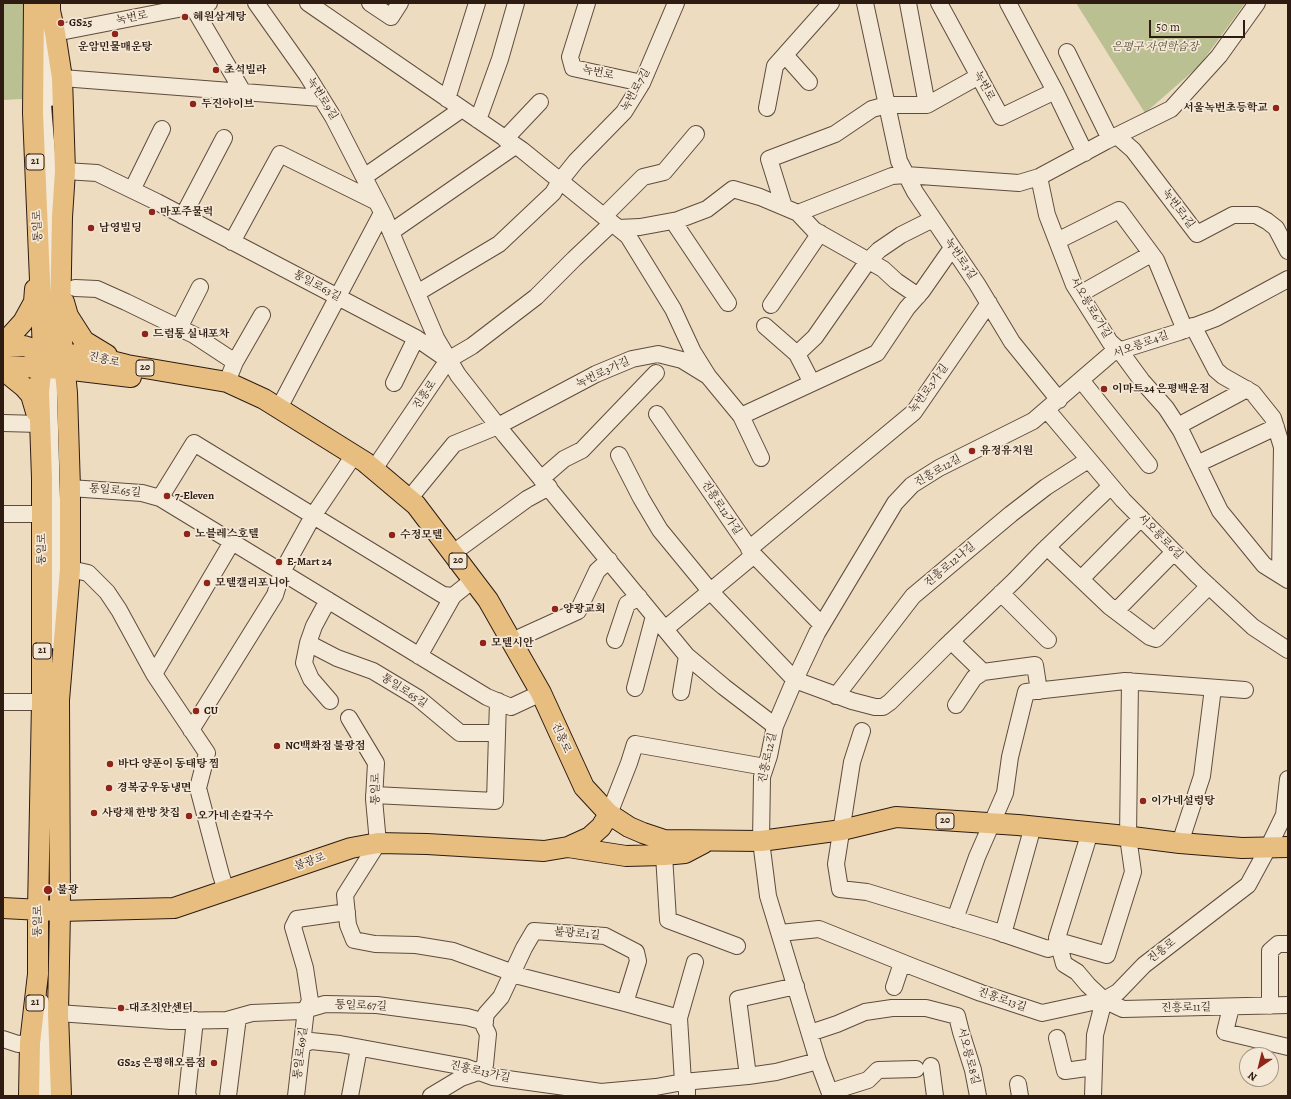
<!DOCTYPE html>
<html>
<head>
<meta charset="utf-8">
<style>
  body { margin:0 }
  #map { position:relative; width:1291px; height:1099px; overflow:hidden; background:#eedcc0; font-family:Alegreya,serif }
  canvas { display:block }
  .frame { position:absolute; inset:0; border:4px solid #2e1c12; pointer-events:none }
  .north { position:absolute; left:1239px; top:1047px; width:40px; height:40px; box-sizing:border-box; background:#f4e8d6; border:1px solid #a59688; border-radius:50%; rotate:215deg; font-size:11px; font-weight:700; line-height:16px; text-align:center; color:#2e1c12 }
  .north::after { content:''; display:block; margin:auto; width:14px; height:18px; background:#8f2418; clip-path:polygon(50% 0,100% 100%,50% 72%,0 100%) }
  .scale { position:absolute; left:1149px; top:20px; width:96px; height:18px; box-sizing:border-box; border:2px solid #2e1c12; border-top:0; padding-left:5px; font-size:12px; line-height:14px; white-space:nowrap; color:#2e1c12; -webkit-text-stroke:3px #f4e8d6; paint-order:stroke }
</style>
</head>
<body>
<div id="map">
<canvas width="1291" height="1099"></canvas>
<div class="frame"></div>
<div class="north">N</div>
<div class="scale">50 m</div>
</div>
<script>
const ctx = document.querySelector('canvas').getContext('2d');
ctx.lineJoin = 'round';
function fillPath(path, color) { ctx.fillStyle = color; ctx.fill(path, 'evenodd'); }
const toPath = rows => new Path2D(rows.map(r => 'M' + r).join(''));
function strokePath(path, color, width, dash) { ctx.strokeStyle = color; ctx.lineWidth = width; ctx.lineCap = dash ? 'butt' : 'round'; ctx.setLineDash(dash || []); ctx.stroke(path); }
function drawText(font, color, halo, rows, align = 'center') {
  ctx.font = font + ' Alegreya,"Noto Serif KR",serif'; ctx.lineWidth = 3.5; ctx.setLineDash([]); ctx.textBaseline = 'middle'; ctx.strokeStyle = halo; ctx.fillStyle = color; for (const [text, x, y, turn = 0] of rows) {
    ctx.save(); ctx.translate(x, y); ctx.rotate((+turn || 0) * Math.PI / 180); ctx.textAlign = isNaN(turn) ? turn : align; if (halo) ctx.strokeText(text, 0, 0); ctx.fillText(text, 0, 0); ctx.restore();
  }
}
const green = toPath([
  [3,3,26,3,22,99,3,100],
  [1076,3,1245,3,1199,66,1145,113]
]);
const minor = toPath([
  [256,3,307,75,333,117,384,216,436,338,458,375,505,435,687,656,724,687,775,726],
  [308,3,522,150,628,236,673,309,693,352,708,376],
  [370,3,391,17,400,3],
  [587,3,570,57,573,68,642,83],
  [865,3,899,161,915,192,977,284,1012,342,1059,400],
  [908,3,927,105],
  [939,3,1001,117,1055,91],
  [1008,3,1055,91,1085,153],
  [193,7,243,92],
  [49,30,47,55,50,98],
  [55,33,209,3],
  [1067,52,1110,139],
  [785,55,809,82],
  [62,78,321,98],
  [41,84,50,187,51,293],
  [447,99,477,3],
  [767,108,775,66,831,3],
  [478,120,500,59,516,3],
  [1117,136,1133,150,1197,234,1233,215,1256,215,1267,221,1276,228,1288,251],
  [505,139,540,102],
  [65,171,97,173,157,202,416,338,445,358],
  [364,177,462,109],
  [1039,177,1047,215,1074,285,1110,342,1120,351,1142,381,1166,408,1181,431,1220,511,1264,565,1288,580],
  [132,190,162,129],
  [784,207,769,159,835,134,872,109,887,105,927,105,979,76],
  [798,213,892,176,906,175,1019,183,1039,177,1106,141,1171,109,1219,56,1257,3],
  [183,216,224,138],
  [604,216,643,177,664,172,696,134],
  [673,221,728,303],
  [618,228,640,227,678,220,707,209,733,189,760,197,798,213,814,230,883,269,896,281,918,296],
  [391,232,515,146],
  [1057,241,1119,210,1156,260,1185,330],
  [232,242,280,154,377,202],
  [75,288,97,289,126,302,194,335,235,362],
  [417,293,499,244,553,193,560,181,576,161,624,112,642,83,676,3],
  [1080,294,1151,254],
  [771,305,820,233],
  [765,326,797,354,815,337,868,261,879,250,901,235,933,219],
  [1193,326,1216,370,1223,376,1253,393,1273,418,1282,447,1280,575],
  [179,328,200,287],
  [797,354,812,383],
  [1081,380,1149,465],
  [227,382,235,362,262,315],
  [394,383,416,338],
  [279,408,382,213],
  [1047,410,1123,500,1197,575,1253,627,1288,650],
  [657,414,754,555,822,625],
  [741,416,877,353,907,308,922,291,952,248],
  [3,423,40,424],
  [1178,426,1247,389],
  [619,455,641,498,660,530,711,592,795,680,852,701,875,707,883,707,890,702,945,647,1014,581,1043,551,1111,486],
  [1197,464,1276,427],
  [374,469,448,360,472,346,536,297,574,259,612,223],
  [541,479,564,459,582,450,656,373],
  [70,488,142,493,160,498,487,697,511,707,541,693],
  [160,498,194,443,443,595,453,596],
  [409,499,454,444,498,426,596,374,632,359,658,354,682,360,708,376,741,416,761,458],
  [3,514,42,514],
  [1047,547,1109,606,1150,637,1156,639,1209,586],
  [749,549,914,412,989,303],
  [453,553,527,499,549,487],
  [70,569,88,573,107,592,119,610,154,674,207,753,198,788,221,875,226,890],
  [1081,579,1141,518],
  [1001,593,1048,640],
  [328,600,314,626,308,643,304,663,311,679,330,701],
  [1116,611,1174,552],
  [665,629,754,555],
  [615,640,627,604,639,597],
  [56,641,49,393,53,380,64,369],
  [512,641,578,611,597,571,609,560],
  [951,641,983,672,1035,665,1039,691],
  [308,643,337,658,373,671,418,698,460,733,497,733],
  [419,656,453,596,473,580],
  [154,674,232,542],
  [635,688,654,616],
  [681,692,687,656],
  [836,696,913,596,1011,514,1046,487,1088,460],
  [3,702,42,702],
  [956,705,974,678,983,672],
  [349,718,376,763,374,799,378,843,345,895,348,925,354,940,375,944,416,945,453,951,508,971,515,975,625,1003,679,1018],
  [191,730,275,595,282,572,313,516,354,455],
  [862,731,852,762,836,864,840,889,867,892,995,931,1048,949,1065,943,1107,955,1133,872,1128,837,1130,681],
  [374,795,495,801,498,701],
  [609,814,629,763,635,744,765,767],
  [1090,832,1057,938,1064,964,1077,972,1088,985,1104,1000,1123,1009,1288,1005],
  [1180,843,1202,776,1213,688],
  [664,855,668,920,737,946],
  [955,919,977,857,1005,793,1010,757,1026,692,1125,681,1245,690],
  [780,933,819,929,916,968,981,993,1042,1013,1088,1003,1104,1000,1118,992,1144,965,1248,885,1268,848,1284,815,1288,779],
  [1003,934,1033,826],
  [894,987,902,963],
  [41,1002,46,1081,46,1096],
  [1270,1006,1270,951,1278,944,1288,944],
  [1231,1007,1225,1032,1288,1047],
  [58,1013,171,1021,227,1020,252,1013,301,1011,325,1004,377,1005,467,1017,485,1022],
  [810,1033,837,1024,865,1012,892,1008,926,1008,957,1016,961,1032,973,1070,978,1096],
  [1057,1038,1065,1071,1094,1067],
  [3,1039,18,1044,30,1043],
  [302,1045,311,1041,340,1044,465,1067,493,1077,601,1092,656,1087,683,1082,748,1076,776,1072,818,1061],
  [931,1066,935,1096],
  [748,1076,738,999,796,986],
  [1018,1084,1020,1096],
  [830,1092,868,1080,878,1070,916,1069],
  [188,1096,187,1094,195,1020],
  [228,1096,238,1017],
  [296,1096,306,1009,310,1001,305,968,293,927,297,919,347,912],
  [350,1096,359,1048],
  [431,1096,461,1078,478,1072,485,1065,488,1034,484,1026,486,1014,501,997,524,948,534,931,605,936,636,952,638,961,625,1003],
  [687,1096,687,1090,683,1082,679,1018,695,962],
  [831,1096,818,1061,768,896,761,841,762,777,769,756,775,726,792,686,817,633,895,503,912,485,939,468,1033,421,1112,353,1179,332,1216,318,1288,279],
  [1093,1096,1095,1035,1104,1000]
]);
const major = toPath([
  [50,3,50,11,55,33,62,78,65,171,62,217,60,321,67,393,70,488,70,569,59,700,60,911,58,1013,61,1096],
  [64,302,68,316,84,341,107,355],
  [3,344,23,322,34,302,35,289],
  [3,347,24,346,43,352,91,356,127,365,227,382,264,399,365,462,416,505,488,600,541,693,584,787,609,814,629,827,643,833,664,840,761,841,842,830,896,817,1018,825,1116,835,1180,843,1242,848,1288,847],
  [3,366,64,369,131,377],
  [3,373,8,374,24,387,31,395,36,412],
  [568,847,626,856,664,855,685,853,704,843],
  [3,908,60,911,174,908,351,848,378,843,427,844,544,851,568,847,590,837,601,827,609,814],
  [29,1096,30,1043,38,974,38,910,42,702,42,478,39,392,43,352,33,113,34,3]
]);
const markers = [
  [185,17,4,"#8f2418"],
  [61,23,4,"#8f2418"],
  [115,34,4,"#8f2418"],
  [216,70,4,"#8f2418"],
  [193,104,4,"#8f2418"],
  [1276,108,4,"#8f2418"],
  [152,212,4,"#8f2418"],
  [91,228,4,"#8f2418"],
  [145,334,4,"#8f2418"],
  [1104,389,4,"#8f2418"],
  [972,451,4,"#8f2418"],
  [167,496,4,"#8f2418"],
  [187,534,4,"#8f2418"],
  [392,535,4,"#8f2418"],
  [279,562,4,"#8f2418"],
  [207,583,4,"#8f2418"],
  [555,609,4,"#8f2418"],
  [483,643,4,"#8f2418"],
  [196,711,4,"#8f2418"],
  [277,746,4,"#8f2418"],
  [110,764,4,"#8f2418"],
  [109,788,4,"#8f2418"],
  [1143,801,4,"#8f2418"],
  [94,813,4,"#8f2418"],
  [189,816,4,"#8f2418"],
  [48,890,5,"#8f2418"],
  [121,1008,4,"#8f2418"],
  [214,1063,4,"#8f2418"]
];
const shields = [
  [35,162,18],
  [145,368,18],
  [458,561,18],
  [42,651,18],
  [945,821,18],
  [35,1003,18]
];
const shieldNames = [
  ["21",35,162],
  ["20",145,368],
  ["20",458,561],
  ["21",42,651],
  ["20",945,821],
  ["21",35,1003]
];
const poiNames = [
  ["혜원삼계탕",193,17],
  ["GS25",69,23],
  ["운암민물매운탕",115,47,"center"],
  ["초석빌라",224,70],
  ["두진아이브",201,104],
  ["서울녹번초등학교",1268,108,"right"],
  ["마포주물럭",160,212],
  ["남영빌딩",99,228],
  ["드럼통 실내포차",153,334],
  ["이마트24 은평백운점",1112,389],
  ["유정유치원",980,451],
  ["7-Eleven",175,496],
  ["노블레스호텔",195,534],
  ["수정모텔",400,535],
  ["E-Mart 24",287,562],
  ["모텔캘리포니아",215,583],
  ["양광교회",563,609],
  ["모텔시안",491,643],
  ["CU",204,711],
  ["NC백화점 불광점",285,746],
  ["바다 양푼이 동태탕 찜",118,764],
  ["경복궁우동냉면",117,788],
  ["이가네설렁탕",1151,801],
  ["사랑채 한방 찻집",102,813],
  ["오가네 손칼국수",197,816],
  ["불광",57,890],
  ["대조치안센터",129,1008],
  ["GS25 은평해오름점",206,1063,"right"]
];
const streetNames = [
  ["녹번로",132,18,-11],
  ["녹번로",598,73,12],
  ["녹번로",984,86,62],
  ["녹번로7길",636,90,-61],
  ["녹번로9길",322,99,58],
  ["녹번로1길",1178,209,53],
  ["통일로",38,226,-93],
  ["녹번로3길",960,259,56],
  ["통일로63길",317,286,28],
  ["서오릉로6가길",1090,308,59],
  ["서오릉로4길",1141,345,-20],
  ["진흥로",104,360,13],
  ["녹번로3가길",603,373,-25],
  ["녹번로3가길",929,389,-54],
  ["진흥로",425,395,-56],
  ["진흥로12길",938,471,-30],
  ["통일로65길",115,491,5],
  ["진흥로12가길",721,508,56],
  ["서오릉로6길",1160,537,45],
  ["통일로",42,549,-90],
  ["진흥로12나길",950,565,-40],
  ["통일로65길",404,691,33],
  ["진흥로",561,738,66],
  ["진흥로12길",768,758,-78],
  ["통일로",376,789,-89],
  ["불광로",310,862,-19],
  ["통일로",38,921,-90],
  ["불광로1길",577,934,5],
  ["진흥로",1162,951,-38],
  ["진흥로13길",1002,1000,19],
  ["통일로67길",361,1006,2],
  ["진흥로11길",1186,1008,-1],
  ["통일로69길",301,1053,-83],
  ["서오릉로8길",968,1056,75],
  ["진흥로13가길",480,1072,13]
];
const parkNames = [
  ["은평구 자연학습장",1155,47]
];
fillPath(green, '#bac091');
strokePath(minor, '#5e4c3e', 18);
strokePath(major, '#2e1c12', 22);
strokePath(minor, '#f4e8d6', 16);
strokePath(major, '#e7be80', 20);
for (const [x, y, r, color] of markers) { const dot = new Path2D(); dot.arc(x, y, r, 0, 2 * Math.PI); ctx.fillStyle = color; ctx.fill(dot); strokePath(dot, '#f4e8d6', 1.5); }
for (const [x, y, w] of shields) { const box = new Path2D(); box.roundRect(x - w / 2, y - 8, w, 16, 3); ctx.fillStyle = '#f4e8d6'; ctx.fill(box); strokePath(box, '#2e1c12', 1); }
drawText('bold 10px', '#2e1c12', null, shieldNames);
drawText('bold 11px', '#2e1c12', '#f4e8d6', poiNames, 'left');
drawText('11px', '#2e1c12', '#f4e8d6', streetNames);
drawText('italic 11px', '#584d38', '#f4e8d6', parkNames);
</script>
</body>
</html>
